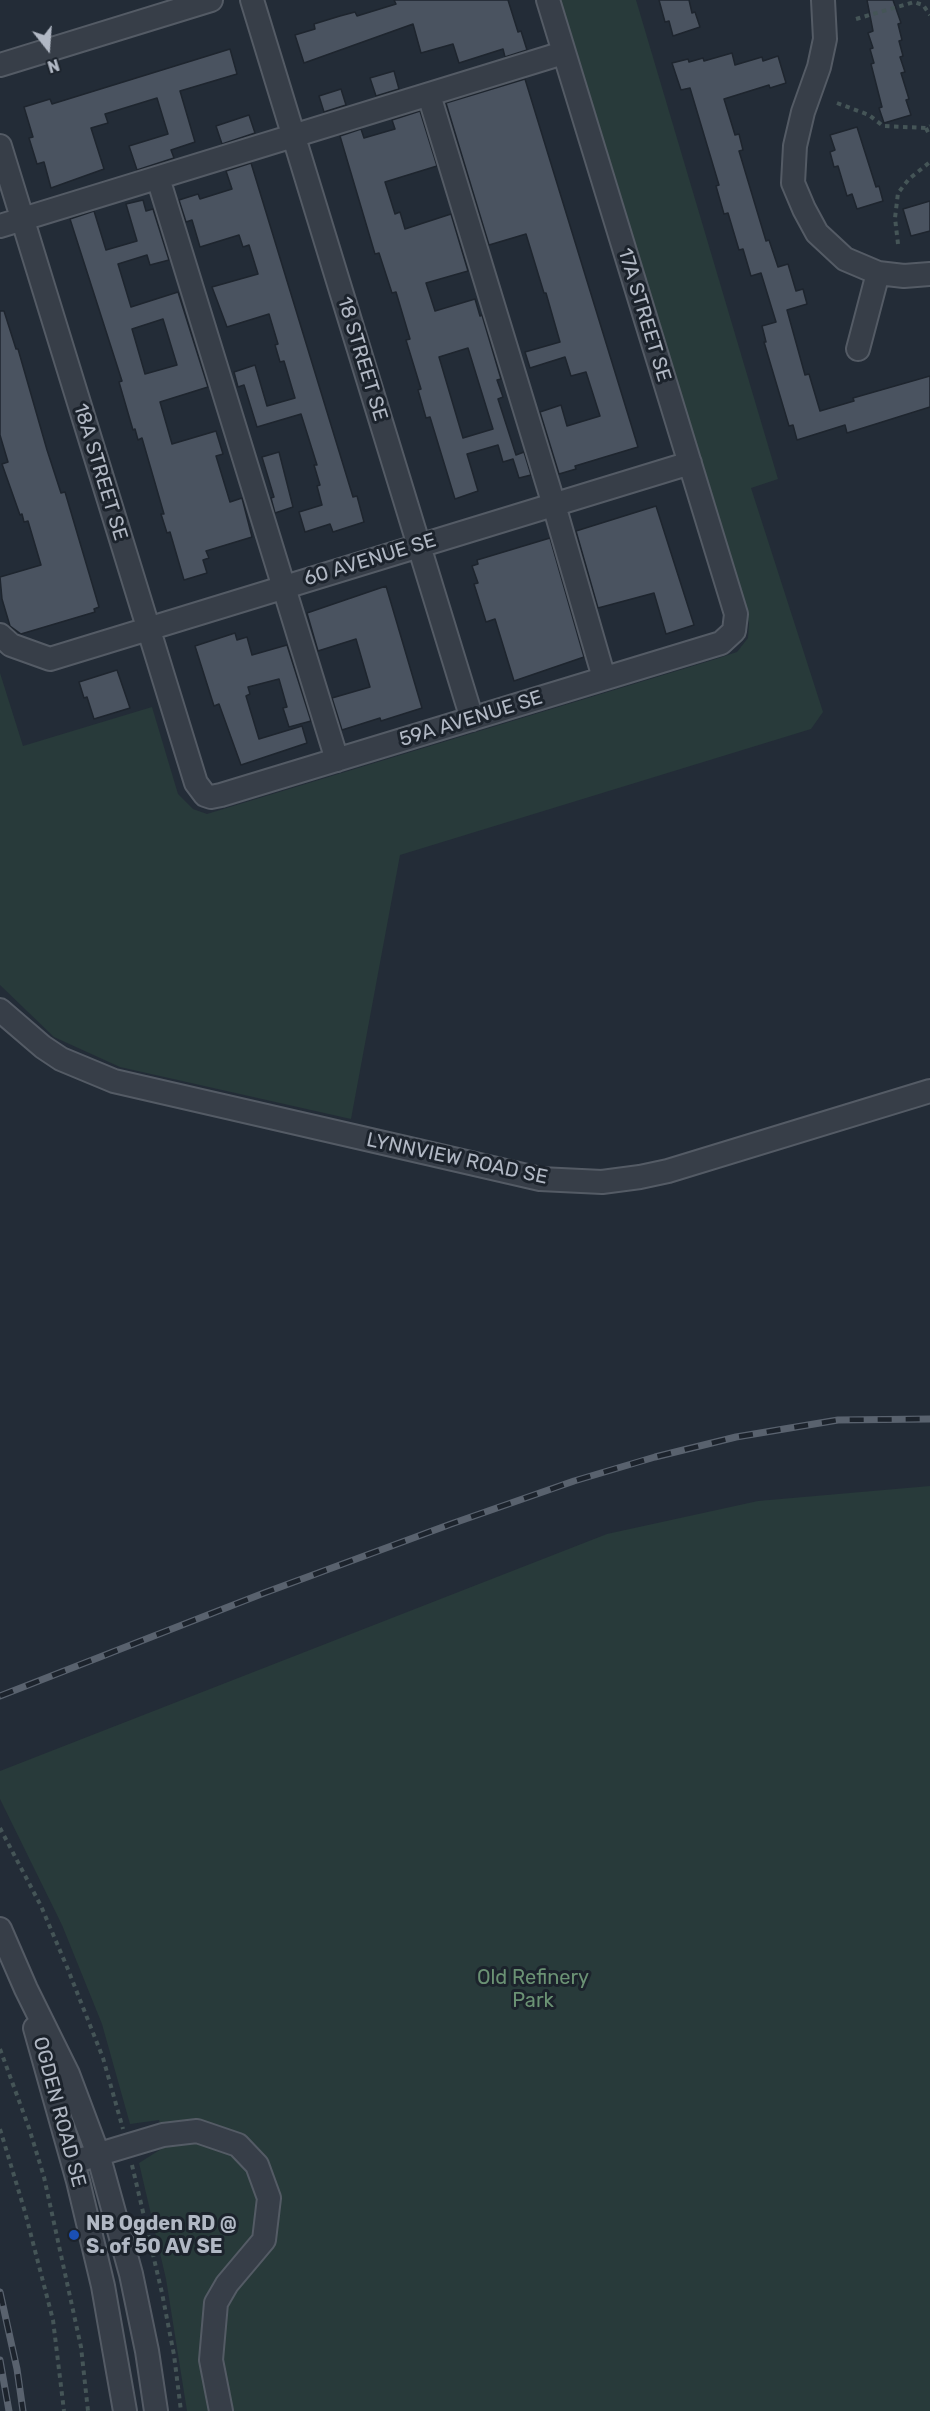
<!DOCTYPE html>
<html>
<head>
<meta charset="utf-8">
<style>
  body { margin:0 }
  #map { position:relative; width:930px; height:2411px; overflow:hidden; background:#232c37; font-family:Rubik,sans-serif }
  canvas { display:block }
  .north { position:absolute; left:18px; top:18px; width:60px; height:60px; -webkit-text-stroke:4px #1c232c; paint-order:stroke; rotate:163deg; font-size:16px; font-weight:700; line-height:24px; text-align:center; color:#b1b8c4 }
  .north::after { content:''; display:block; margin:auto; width:21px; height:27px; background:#b1b8c4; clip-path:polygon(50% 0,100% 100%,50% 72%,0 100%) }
</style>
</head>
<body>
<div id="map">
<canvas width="930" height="2411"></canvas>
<div class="north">N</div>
</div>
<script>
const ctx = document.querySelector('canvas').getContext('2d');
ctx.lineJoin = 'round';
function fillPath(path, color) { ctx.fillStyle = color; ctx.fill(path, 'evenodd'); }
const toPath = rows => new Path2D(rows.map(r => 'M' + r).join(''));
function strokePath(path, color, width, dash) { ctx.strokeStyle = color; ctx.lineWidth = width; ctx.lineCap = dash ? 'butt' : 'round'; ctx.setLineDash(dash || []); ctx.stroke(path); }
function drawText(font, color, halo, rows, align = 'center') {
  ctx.font = font + ' Rubik,sans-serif'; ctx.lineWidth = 6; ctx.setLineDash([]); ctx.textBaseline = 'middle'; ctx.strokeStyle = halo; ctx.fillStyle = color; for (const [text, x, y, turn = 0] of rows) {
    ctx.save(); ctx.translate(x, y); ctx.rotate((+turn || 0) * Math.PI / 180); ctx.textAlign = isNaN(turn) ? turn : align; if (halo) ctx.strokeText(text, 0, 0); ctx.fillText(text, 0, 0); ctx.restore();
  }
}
const green = toPath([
  [560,0,636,0,778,479,751,488,823,712,811,729,400,855,351,1119,120,1067,54,1037,0,985,0,673,23,746,152,707,178,794,193,809,207,814,716,659,737,652,748,638,749,623],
  [930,1486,930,2411,187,2411,166,2279,139,2163,166,2146,159,2120,130,2124,102,2024,62,1925,0,1799,0,1771,607,1534,758,1501]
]);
const building = toPath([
  [394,0,508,0,518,32,521,31,527,50,505,57,503,49,459,63,453,44,421,53,413,24,304,63,295,35,315,29,314,24,340,16,355,12,357,16,396,4,394,0],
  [659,0,689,0,692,13,695,12,700,27,673,36,669,21,665,22,659,0],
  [867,0,893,0,901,23,898,24,902,40,899,41,903,56,900,57,905,72,901,73,909,99,906,100,911,115,884,123,879,108,882,107,871,64,874,63,870,49,873,48,868,33,873,31,867,0],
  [230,49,237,74,180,91,195,142,171,150,174,158,137,170,129,146,168,134,157,98,105,114,108,123,91,128,104,169,51,188,44,162,37,164,29,138,33,137,24,107,50,99,52,104,230,49],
  [732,53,735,65,762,57,763,61,778,56,786,83,770,88,769,85,724,99,735,135,739,134,743,150,739,151,766,241,769,240,778,267,788,264,796,291,803,289,807,304,787,310,805,375,809,374,820,411,854,401,853,398,930,376,930,407,847,433,845,425,797,440,793,425,789,426,764,342,766,342,762,326,776,322,761,273,751,276,743,249,739,250,728,213,724,214,716,186,719,185,690,88,681,90,672,63,688,59,689,62,703,58,704,61,732,53],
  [394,71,399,89,376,96,370,78,394,71],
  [525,79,638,447,575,466,576,469,559,474,540,412,561,405,567,426,600,416,586,372,571,376,565,357,530,368,525,352,560,342,546,293,544,293,526,234,489,245,446,103,525,79],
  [341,89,346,105,324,112,319,96,341,89],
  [420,111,437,166,385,182,395,214,400,212,405,229,451,214,468,271,426,283,435,311,475,299,480,316,482,315,501,379,497,380,503,397,498,399,516,455,524,452,531,475,519,478,513,459,503,462,498,445,467,454,478,491,455,499,430,417,426,418,418,390,421,389,406,340,410,339,396,292,392,293,379,253,375,254,340,136,361,129,364,138,395,129,392,120,420,111],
  [468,348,493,429,463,438,439,357,468,348],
  [249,115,255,133,222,144,216,126,249,115],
  [857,127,876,187,879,186,883,201,857,209,852,194,847,196,838,166,834,167,830,152,835,150,830,135,857,127],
  [251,163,353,497,357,496,364,522,333,532,330,524,305,532,299,512,322,505,317,486,320,485,314,465,317,465,301,414,257,427,244,385,238,387,234,372,255,365,267,406,295,398,284,361,280,362,275,345,278,344,269,314,227,327,212,287,258,274,249,245,243,247,239,235,200,247,192,220,186,222,179,200,198,194,200,199,232,189,226,171,251,163],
  [143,200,146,211,153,209,169,260,150,265,147,255,118,264,131,307,178,292,208,387,160,402,172,444,216,431,223,454,216,456,230,502,242,498,252,537,206,551,209,558,203,560,207,573,184,580,170,532,167,533,161,514,164,514,142,438,138,440,135,429,133,430,119,382,122,381,70,219,94,211,106,250,137,241,126,204,143,200],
  [163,319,177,365,145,374,132,329,163,319],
  [930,201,930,231,911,236,903,209,930,201],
  [0,311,4,311,16,349,18,349,47,450,61,493,65,492,99,607,94,609,95,612,21,634,10,626,2,599,0,577,41,565,28,521,24,522,22,514,20,515,2,464,8,462,0,435,0,311],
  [279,452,293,507,275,513,271,498,274,497,262,457,279,452],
  [656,506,694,625,666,634,654,593,598,608,576,531,656,506],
  [550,538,584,657,514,681,495,619,486,622,474,584,478,583,472,566,478,564,477,560,550,538],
  [386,586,422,708,381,721,380,718,342,730,332,698,370,687,356,639,318,651,307,613,386,586],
  [235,633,237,640,247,637,252,655,287,645,311,721,289,727,283,708,287,707,279,679,248,687,250,694,246,696,259,739,302,726,307,743,241,765,219,704,214,706,195,646,235,633],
  [117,670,130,708,94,719,87,697,84,698,79,682,117,670]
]);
const path = toPath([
  [856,19,914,2,923,5,930,15],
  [837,103,869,115,883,126,926,128,930,126],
  [926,128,930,136],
  [898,244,895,218,898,193,909,179,930,162],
  [0,1828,41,1906,67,1967,103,2058,123,2129],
  [0,2049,29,2128,44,2177,81,2347,88,2411],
  [0,2129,25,2212,53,2320,64,2411],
  [132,2165,162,2293,174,2355,181,2411]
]);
const minor = toPath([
  [252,0,472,719],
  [823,0,825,39,819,67,803,112,795,146,793,183,804,209,817,233,845,259,878,273,904,276,930,274],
  [0,65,211,0],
  [429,95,554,505,604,678],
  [0,146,196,783,205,795,211,797,221,795,721,643,734,631,736,614,548,0],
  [158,178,337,760],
  [0,226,563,53],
  [858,349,878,273],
  [0,635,11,645,50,659,690,463],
  [0,1010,43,1047,61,1059,114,1081,540,1179,602,1182,640,1177,668,1171,930,1091],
  [0,1929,26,1989,68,2074,98,2154,131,2274,147,2351,156,2411],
  [35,2028,78,2181,103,2286,125,2411],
  [73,2162,163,2135,197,2131,238,2145,257,2165,269,2198,264,2240,227,2284,216,2303,211,2360,221,2411]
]);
const rail = toPath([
  [0,1696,264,1593,451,1524,574,1481,655,1457,736,1437,838,1420,930,1419],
  [0,2292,17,2369,23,2411],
  [0,2360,9,2411]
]);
const markers = [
  [74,2235,6,"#1a4fb4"]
];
const streetNames = [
  ["17A STREET SE",644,315,73],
  ["18 STREET SE",362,359,73],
  ["18A STREET SE",100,472,73],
  ["60 AVENUE SE",370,560,-17],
  ["59A AVENUE SE",471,719,-17],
  ["LYNNVIEW ROAD SE",457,1159,12],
  ["OGDEN ROAD SE",59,2112,75]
];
const parkNames = [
  ["Old Refinery",533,1978],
  ["Park",533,2001]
];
const poiNames = [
  ["NB Ogden RD @",86,2224],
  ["S. of 50 AV SE",86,2247]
];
fillPath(green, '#283a3a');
fillPath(building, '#4a5360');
strokePath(building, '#1e252e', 1.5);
strokePath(minor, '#545b65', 26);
strokePath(path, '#455557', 4, [4.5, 4.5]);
strokePath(minor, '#373e48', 22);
strokePath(rail, '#59626e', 7);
strokePath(rail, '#1c232c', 4.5, [14]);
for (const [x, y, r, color] of markers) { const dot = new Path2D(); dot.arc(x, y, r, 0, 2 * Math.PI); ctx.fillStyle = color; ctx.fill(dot); strokePath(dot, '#1c232c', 2); }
drawText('20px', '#b1b8c4', '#1c232c', streetNames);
drawText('20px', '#6b9274', '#1c232c', parkNames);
drawText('bold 20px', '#b1b8c4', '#1c232c', poiNames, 'left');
</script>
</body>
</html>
